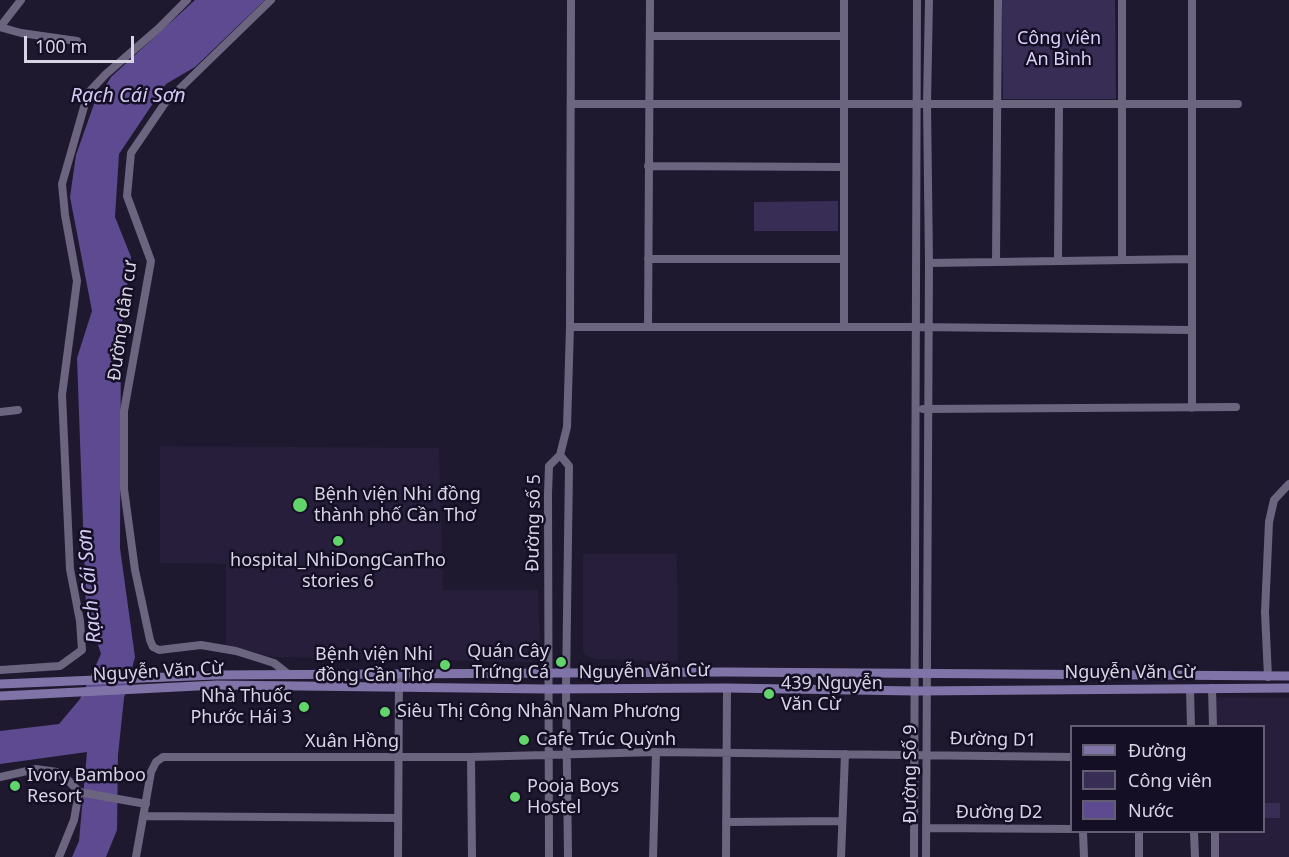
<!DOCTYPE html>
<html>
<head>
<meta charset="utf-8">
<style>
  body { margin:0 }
  #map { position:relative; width:1289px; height:857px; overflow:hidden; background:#1e192f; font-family:"Noto Sans",sans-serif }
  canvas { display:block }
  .legend { position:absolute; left:1070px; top:725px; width:195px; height:108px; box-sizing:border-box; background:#150f25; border:2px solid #635e72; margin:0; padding:8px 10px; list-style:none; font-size:18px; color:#d8d5e5 }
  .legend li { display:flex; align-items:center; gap:12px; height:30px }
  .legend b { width:30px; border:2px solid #635e72 }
  .scale { position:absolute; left:24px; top:36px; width:110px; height:27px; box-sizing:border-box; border:3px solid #d8d5e5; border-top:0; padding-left:8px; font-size:18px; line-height:21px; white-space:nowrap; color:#d8d5e5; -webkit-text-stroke:4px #150f25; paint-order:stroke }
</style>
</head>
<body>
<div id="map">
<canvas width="1289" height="857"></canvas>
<ul class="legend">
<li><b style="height:8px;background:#8073a7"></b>Đường</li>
<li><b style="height:16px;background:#382d55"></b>Công viên</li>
<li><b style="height:16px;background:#5e4a90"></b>Nước</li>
</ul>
<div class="scale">100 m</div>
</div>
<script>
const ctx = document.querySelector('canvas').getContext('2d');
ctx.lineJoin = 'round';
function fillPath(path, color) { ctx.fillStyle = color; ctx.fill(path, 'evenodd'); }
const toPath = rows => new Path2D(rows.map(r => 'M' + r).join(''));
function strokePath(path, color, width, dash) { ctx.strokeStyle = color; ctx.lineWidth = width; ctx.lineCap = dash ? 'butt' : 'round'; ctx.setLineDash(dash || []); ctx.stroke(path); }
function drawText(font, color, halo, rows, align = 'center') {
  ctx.font = font + ' "Noto Sans",sans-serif'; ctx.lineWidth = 5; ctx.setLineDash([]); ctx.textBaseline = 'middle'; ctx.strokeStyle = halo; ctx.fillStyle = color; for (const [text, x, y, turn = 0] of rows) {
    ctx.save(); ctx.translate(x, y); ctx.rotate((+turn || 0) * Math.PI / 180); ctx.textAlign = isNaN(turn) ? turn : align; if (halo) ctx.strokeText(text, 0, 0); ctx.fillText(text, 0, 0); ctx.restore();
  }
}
const built = toPath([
  [160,446,439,448,443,590,538,590,540,652,538,656,532,662,273,657,226,645,226,564,160,563],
  [583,554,677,554,678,662,595,659,585,655,583,650],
  [1212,697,1289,698,1289,857,1212,857,1212,832,1264,832,1264,726,1212,726]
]);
const green = toPath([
  [1002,0,1115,0,1116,99,1003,99],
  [838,201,838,231,754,231,754,202],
  [1264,803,1280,803,1280,818,1264,818]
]);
const water = toPath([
  [195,0,265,0,195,67,166,84,119,154,115,217,131,257,121,331,120,548,135,657,124,698,118,755,117,830,106,857,72,857,79,841,87,752,0,764,0,731,59,724,80,699,101,654,86,606,77,358,92,311,70,197,76,155,94,104,111,77]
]);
const minor = toPath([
  [271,0,165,103,131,153,127,196,151,261,124,411,124,489,135,570,150,640,153,647,159,650,201,645,236,651,274,663,288,674],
  [844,0,844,327],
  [1122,0,1122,260],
  [0,27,21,33,77,41],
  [0,27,21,0],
  [650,36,843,36],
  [572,104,1238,104],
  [648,166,844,167],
  [648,259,844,259],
  [996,261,998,0],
  [1058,261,1059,104],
  [929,263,1192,259],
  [570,327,915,327,1192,330],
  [648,327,650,0],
  [1192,408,1192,0],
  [923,409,1236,407],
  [0,412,18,410],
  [560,455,567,427,570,327,571,0],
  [560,455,569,466,566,689,568,857],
  [0,670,60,666,82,650,80,621,70,569,62,395,77,281,65,215,62,184,88,93,106,74,159,28,187,0],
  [1268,677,1265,612,1269,522,1274,500,1289,484],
  [1212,688,1213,726],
  [1190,689,1191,726],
  [471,757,472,857],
  [0,777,36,769,57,772,67,779,79,792,74,820,59,857],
  [79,792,146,804],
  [144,816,398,818],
  [726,822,842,821],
  [926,828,1072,829],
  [1083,832,1084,857],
  [1139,832,1139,857],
  [1194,832,1195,857],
  [1215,832,1215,857],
  [136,857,151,772,156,762,163,757,471,757,656,752,1072,757],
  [398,857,399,674],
  [549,857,548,494,549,466,560,455],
  [653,857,656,752],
  [726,857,727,688],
  [841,857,845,754],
  [914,857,917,0],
  [926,857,929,263,927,104,929,0]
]);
const major = toPath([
  [0,684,215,675,727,672,1289,676],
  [0,696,217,685,547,689,727,688,915,691,1289,688]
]);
const markers = [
  [300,505,8,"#61d46a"],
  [338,541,6,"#61d46a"],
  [561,662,6,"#61d46a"],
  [445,665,6,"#61d46a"],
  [769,694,6,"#61d46a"],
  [304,707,6,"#61d46a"],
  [385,712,6,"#61d46a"],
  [524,740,6,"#61d46a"],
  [15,786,6,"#61d46a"],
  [515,797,6,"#61d46a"]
];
const parkNames = [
  ["Công viên",1059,39],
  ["An Bình",1059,60]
];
const streetNames = [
  ["Đường dân cư",123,321,-82],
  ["Đường số 5",534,523,-89],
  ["Nguyễn Văn Cừ",158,672,-3],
  ["Nguyễn Văn Cừ",644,672,-1],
  ["Nguyễn Văn Cừ",1130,673],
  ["Đường D1",993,740,1],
  ["Xuân Hồng",352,742],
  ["Đường Số 9",911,774,-90],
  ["Đường D2",999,813]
];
const poiNames = [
  ["Bệnh viện Nhi đồng",314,495],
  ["thành phố Cần Thơ",314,516],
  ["hospital_NhiDongCanTho",338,561,"center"],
  ["stories 6",338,582,"center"],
  ["Quán Cây",549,652,"right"],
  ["Trứng Cá",549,673,"right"],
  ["Bệnh viện Nhi",433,655,"right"],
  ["đồng Cần Thơ",433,676,"right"],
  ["439 Nguyễn",781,684],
  ["Văn Cừ",781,705],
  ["Nhà Thuốc",292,697,"right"],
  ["Phước Hái 3",292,718,"right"],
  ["Siêu Thị Công Nhân Nam Phương",397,712],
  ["Cafe Trúc Quỳnh",536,740],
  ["Ivory Bamboo",27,776],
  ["Resort",27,797],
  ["Pooja Boys",527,787],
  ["Hostel",527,808]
];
const waterNames = [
  ["Rạch Cái Sơn",128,96],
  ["Rạch Cái Sơn",90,586,-95]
];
fillPath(built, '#261e3a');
fillPath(green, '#382d55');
fillPath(water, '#5e4a90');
strokePath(minor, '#6b6580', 8);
strokePath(major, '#8073a7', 9);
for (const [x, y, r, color] of markers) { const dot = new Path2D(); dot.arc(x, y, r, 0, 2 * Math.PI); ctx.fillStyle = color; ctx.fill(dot); strokePath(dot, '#150f25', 2); }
drawText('18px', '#dad1fb', '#150f25', parkNames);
drawText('18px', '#d8d5e5', '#150f25', streetNames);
drawText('18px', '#d8d5e5', '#150f25', poiNames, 'left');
drawText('italic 20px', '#d4cbf5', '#150f25', waterNames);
</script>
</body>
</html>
